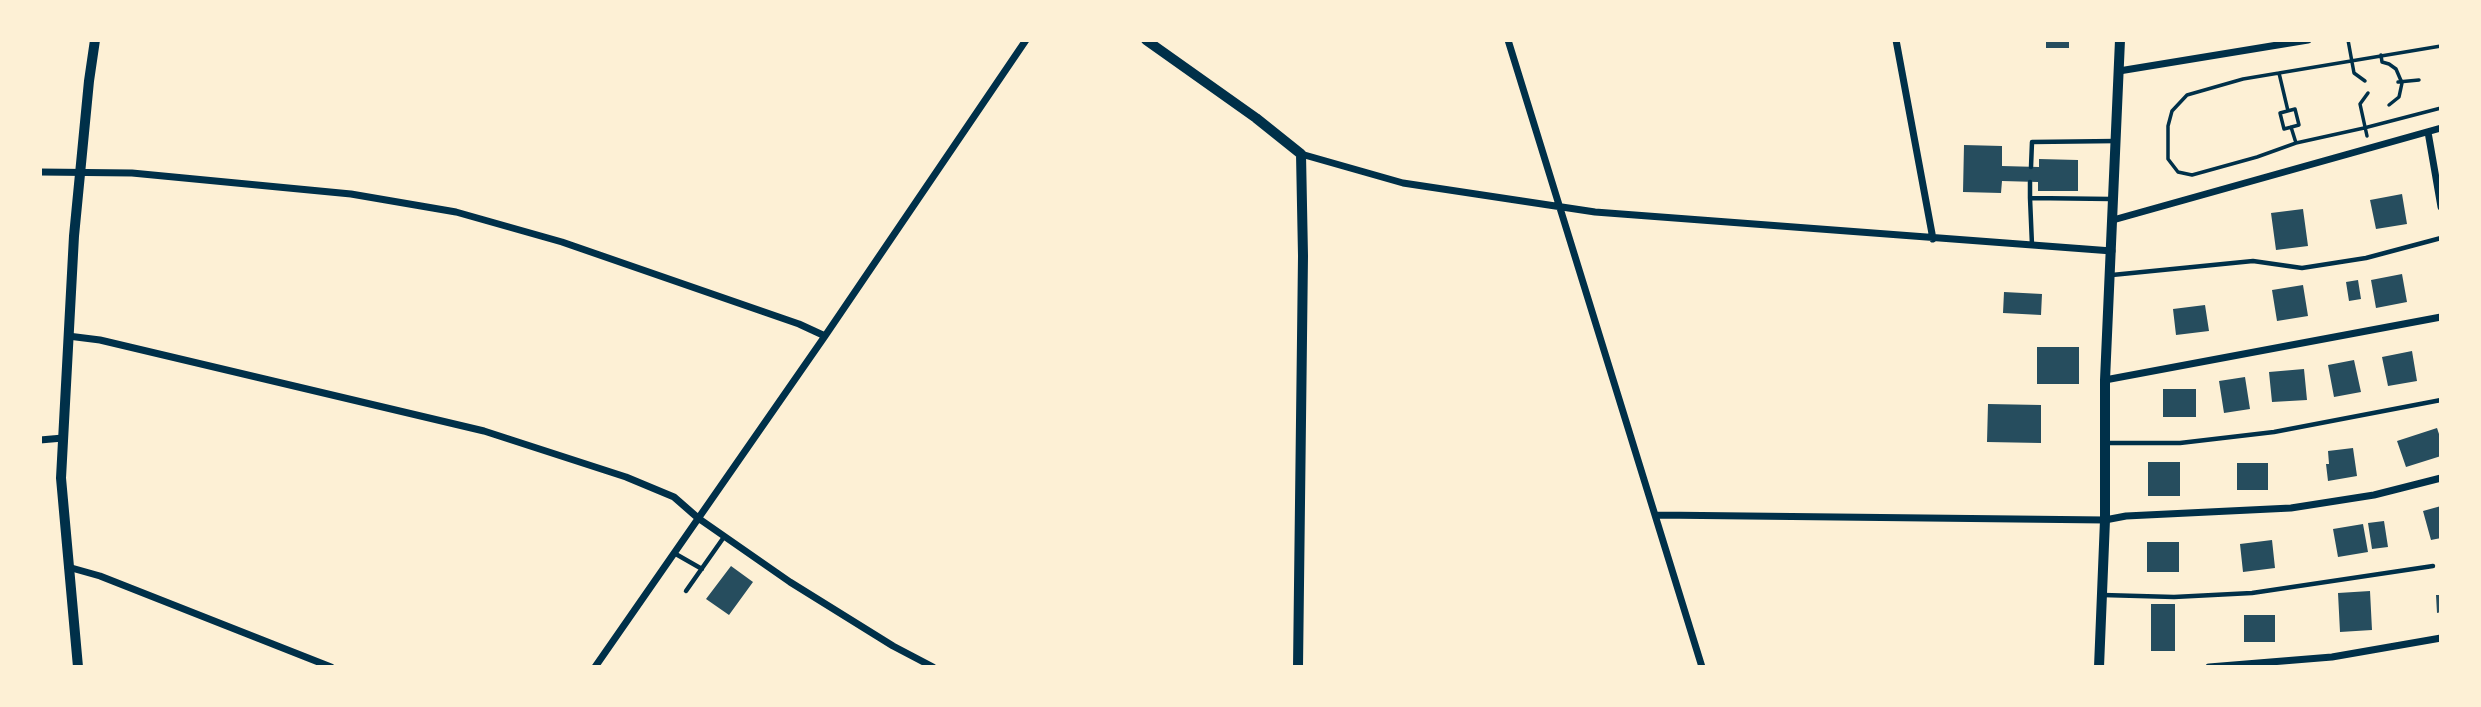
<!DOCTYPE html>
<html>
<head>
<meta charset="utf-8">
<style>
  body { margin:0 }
  #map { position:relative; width:2481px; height:707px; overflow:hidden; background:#fdf0d5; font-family:Ubuntu,sans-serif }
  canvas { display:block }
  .frame { position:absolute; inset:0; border:42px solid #fdf0d5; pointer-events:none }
</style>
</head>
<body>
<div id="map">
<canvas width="2481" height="707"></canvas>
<div class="frame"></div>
</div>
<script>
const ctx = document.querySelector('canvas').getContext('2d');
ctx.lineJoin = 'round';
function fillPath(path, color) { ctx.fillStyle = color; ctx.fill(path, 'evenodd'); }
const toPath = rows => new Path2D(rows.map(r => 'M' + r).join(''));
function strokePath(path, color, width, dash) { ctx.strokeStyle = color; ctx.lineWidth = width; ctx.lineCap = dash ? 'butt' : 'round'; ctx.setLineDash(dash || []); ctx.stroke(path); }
const building = toPath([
  [2046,40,2069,40,2069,48,2046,48],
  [1964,145,2002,146,2002,166,2039,167,2039,159,2078,160,2078,191,2038,191,2038,182,2002,181,2001,193,1963,192],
  [2402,194,2407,224,2376,229,2370,200],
  [2303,209,2308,246,2276,250,2271,213],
  [2402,274,2407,302,2376,308,2371,280],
  [2358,280,2361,299,2349,301,2346,282],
  [2303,285,2308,316,2277,321,2272,290],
  [2004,292,2042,294,2041,315,2003,313],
  [2205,305,2209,331,2176,335,2173,309],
  [2037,347,2079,347,2079,384,2037,384],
  [2412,351,2417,381,2388,386,2382,357],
  [2354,360,2361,392,2334,397,2328,365],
  [2304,369,2307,400,2272,402,2269,372],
  [2245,377,2250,409,2224,413,2219,381],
  [2163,389,2196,389,2196,417,2163,417],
  [1988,404,2041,405,2041,443,1987,442],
  [2437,428,2441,440,2441,456,2406,467,2397,441],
  [2353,448,2357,476,2328,481,2326,464,2329,464,2328,451],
  [2148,462,2180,462,2180,496,2148,496],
  [2237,463,2268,463,2268,490,2237,490],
  [2441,506,2441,538,2431,540,2423,511],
  [2384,521,2388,547,2372,549,2368,523],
  [2363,524,2368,552,2338,557,2333,529],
  [2272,540,2275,568,2243,572,2240,544],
  [2147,542,2179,542,2179,572,2147,572],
  [731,566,753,582,729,615,706,599],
  [2370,591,2372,630,2340,632,2338,593],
  [2436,595,2441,595,2441,612,2437,613],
  [2151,604,2175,604,2175,651,2151,651],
  [2244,615,2275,615,2275,642,2244,642]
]);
const path = toPath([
  [2348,40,2354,73,2365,81],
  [2441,46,2243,79,2187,95,2172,111,2168,126,2168,159,2178,172,2192,175,2257,157,2296,143,2364,128,2441,108],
  [2381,55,2382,62,2389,64,2396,69,2402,83,2399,97,2389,105],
  [2279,73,2288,111],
  [2398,82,2419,80],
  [2295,109,2299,125,2284,129,2280,113,2295,109],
  [2291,127,2296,143],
  [2367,136,2360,104,2368,93]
]);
const service = toPath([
  [2031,167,2032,142,2116,141],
  [2030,198,2030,182],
  [2032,245,2030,198,2111,199],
  [2112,275,2253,261,2302,268,2366,258,2441,238],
  [2106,443,2180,443,2274,432,2441,400],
  [674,553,702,569],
  [686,591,724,537],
  [2103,595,2174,597,2252,593,2433,566]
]);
const minor = toPath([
  [1508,40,1702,667],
  [1896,40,1933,239],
  [2119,71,2308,40],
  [2428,132,2441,207],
  [1301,154,1403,183,1595,212,2112,251],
  [40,172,132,173,351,194,456,212,562,242,799,324,825,336],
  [2113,220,2441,128],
  [68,336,100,340,484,431,626,477,674,497,698,518,790,582,893,646,933,667],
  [2105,380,2441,317],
  [40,440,63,438],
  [1657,515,2105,520,2126,516,2291,508,2374,495,2441,478],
  [68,567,100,576,331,667],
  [595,667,825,336,1026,40],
  [2209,667,2332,657,2441,638]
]);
const tertiary = toPath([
  [1146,40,1256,118,1301,154,1303,256,1298,667]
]);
const secondary = toPath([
  [78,667,61,478,74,236,89,81,95,40],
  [2099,667,2105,520,2105,380,2120,40]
]);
fillPath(building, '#264d5e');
strokePath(path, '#003049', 3.5);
strokePath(service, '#003049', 4.5);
strokePath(minor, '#003049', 7);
strokePath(tertiary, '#003049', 10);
strokePath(secondary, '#003049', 10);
</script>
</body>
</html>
